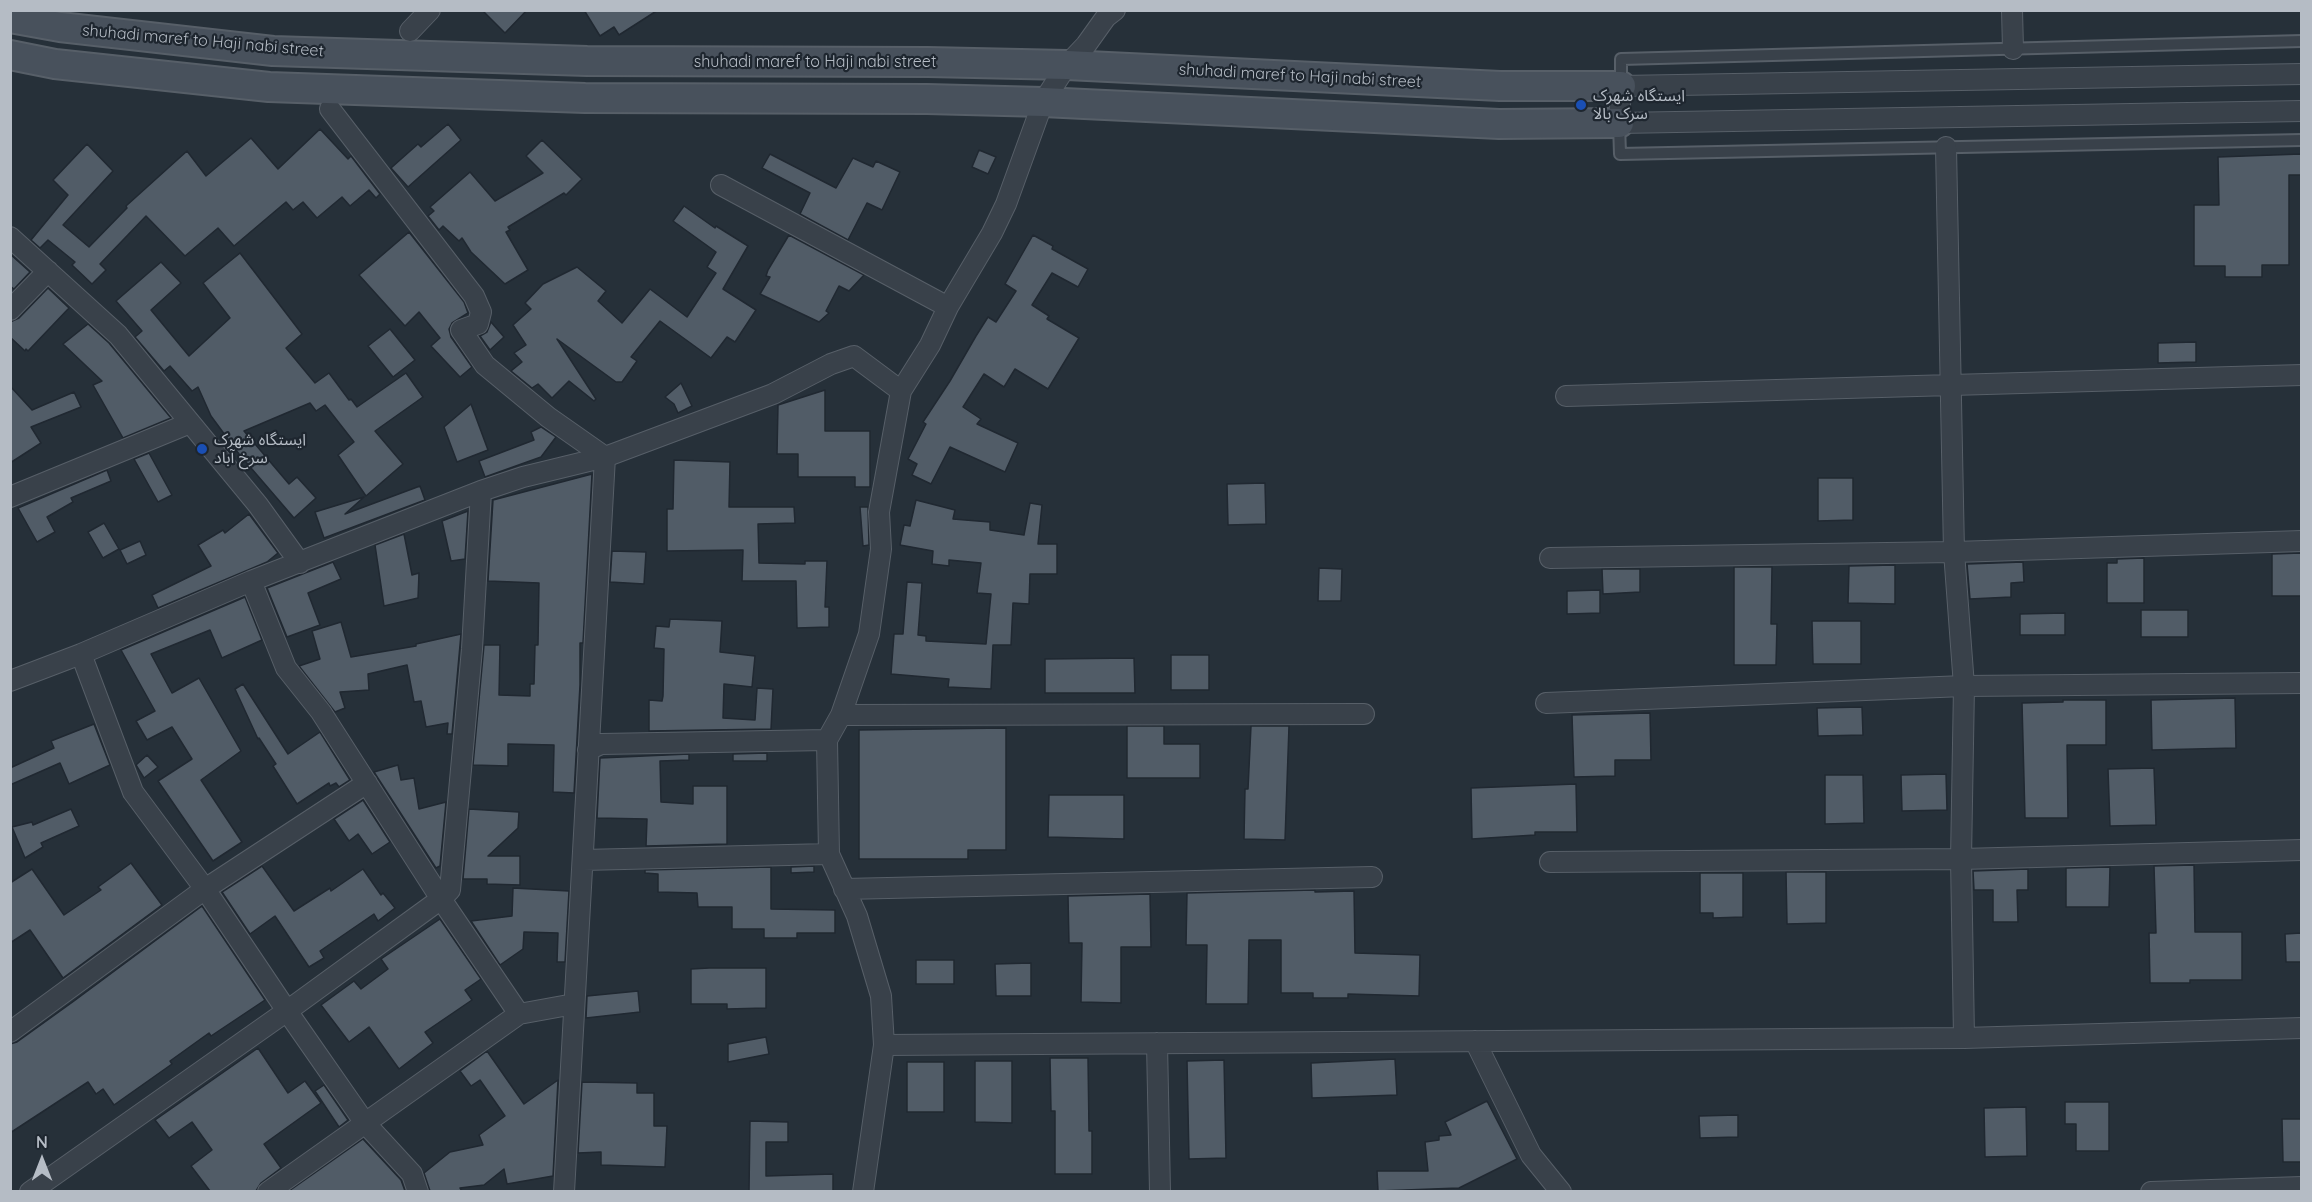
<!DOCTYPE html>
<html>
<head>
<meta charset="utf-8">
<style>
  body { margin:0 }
  #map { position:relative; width:2312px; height:1202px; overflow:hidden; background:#263039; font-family:Quicksand,sans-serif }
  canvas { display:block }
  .frame { position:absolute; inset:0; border:12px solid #b5bcc5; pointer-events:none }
  .north { position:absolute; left:12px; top:1130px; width:60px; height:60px; -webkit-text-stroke:4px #1e262f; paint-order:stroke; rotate:0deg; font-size:16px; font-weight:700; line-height:24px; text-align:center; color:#b5bcc5 }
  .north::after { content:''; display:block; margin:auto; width:21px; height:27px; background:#b5bcc5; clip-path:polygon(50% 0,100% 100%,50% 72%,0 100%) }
</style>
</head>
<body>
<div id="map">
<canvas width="2312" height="1202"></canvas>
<div class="frame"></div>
<div class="north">N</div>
</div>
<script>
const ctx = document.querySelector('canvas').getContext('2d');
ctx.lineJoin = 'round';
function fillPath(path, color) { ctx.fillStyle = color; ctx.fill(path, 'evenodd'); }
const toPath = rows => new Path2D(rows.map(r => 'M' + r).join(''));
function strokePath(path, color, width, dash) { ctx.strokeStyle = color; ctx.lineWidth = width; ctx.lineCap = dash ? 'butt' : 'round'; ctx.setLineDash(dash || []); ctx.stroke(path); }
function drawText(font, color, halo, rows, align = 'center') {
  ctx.font = font + ' Quicksand,"Noto Sans Arabic",sans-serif'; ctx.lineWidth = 4.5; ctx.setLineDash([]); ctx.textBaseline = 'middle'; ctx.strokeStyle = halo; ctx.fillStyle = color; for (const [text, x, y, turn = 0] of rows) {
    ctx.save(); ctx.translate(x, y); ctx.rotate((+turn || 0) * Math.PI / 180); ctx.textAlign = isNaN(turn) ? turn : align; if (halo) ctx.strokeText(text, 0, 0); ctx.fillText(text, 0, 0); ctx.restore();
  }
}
const building = toPath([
  [482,10,527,10,505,33,482,10],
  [584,10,658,10,619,35,614,27,600,36,584,10],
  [448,124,461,140,408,187,391,168,418,144,421,147,448,124],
  [320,129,348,159,351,156,380,194,376,198,369,190,350,206,342,197,317,218,303,202,293,210,286,202,234,246,218,228,185,256,146,216,100,264,106,270,92,284,72,265,75,262,48,240,40,248,31,240,68,195,53,180,87,144,113,171,63,225,89,247,127,208,126,206,187,151,206,176,251,138,278,169,320,129],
  [542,140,582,179,566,195,564,193,508,227,510,230,506,232,528,270,505,284,471,252,462,238,459,241,443,226,439,230,428,216,434,211,430,207,470,172,495,201,543,173,526,156,542,140],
  [979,150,996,157,988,174,972,167,979,150],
  [770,154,836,188,853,158,873,167,876,161,900,172,882,210,867,203,848,240,800,214,810,193,762,168,770,154],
  [2301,154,2301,175,2289,175,2289,265,2262,265,2262,277,2225,277,2225,266,2194,266,2194,205,2219,205,2218,157,2301,154],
  [684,206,715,228,716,226,748,246,723,289,756,310,735,342,727,337,711,358,660,321,631,357,637,361,622,382,616,382,557,339,596,399,594,401,569,381,552,398,538,384,532,388,511,371,522,362,514,353,526,345,513,325,531,309,525,303,543,284,577,267,606,291,598,301,622,323,650,289,687,317,716,273,707,267,716,252,673,221,684,206],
  [409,232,464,302,468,313,452,323,449,329,451,337,472,367,460,377,431,346,440,338,419,312,405,326,359,275,409,232],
  [789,235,864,275,849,291,839,286,826,311,829,313,819,322,760,294,770,277,766,276,768,270,789,235],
  [1033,235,1053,246,1052,249,1088,269,1078,287,1052,273,1032,305,1049,316,1047,319,1079,338,1048,389,1015,369,1004,387,984,374,963,407,981,419,977,424,1018,443,1005,472,950,447,931,484,912,475,917,464,908,459,926,424,923,422,950,381,976,336,988,317,996,322,1016,291,1005,284,1033,235],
  [240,253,302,334,286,348,315,383,329,373,349,400,351,399,357,407,406,373,423,397,375,431,403,464,366,496,338,455,354,442,325,405,316,411,310,403,244,431,289,484,297,477,316,498,294,518,239,454,211,416,198,387,192,391,170,366,164,371,135,337,142,331,116,301,161,262,181,283,151,310,189,356,230,318,203,283,240,253],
  [10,254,30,272,14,289,10,286,10,254],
  [48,288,69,308,28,351,26,349,25,351,10,337,10,322,19,318,48,288],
  [491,322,504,337,490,350,480,336,487,332,491,322],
  [88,324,109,343,171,418,123,438,93,385,102,381,63,344,88,324],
  [390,329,415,360,393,377,368,346,390,329],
  [2196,342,2196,362,2158,363,2158,343,2196,342],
  [681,383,692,406,678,413,674,404,665,397,681,383],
  [10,386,32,410,74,392,81,407,31,427,41,443,10,463,10,386],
  [825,390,825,431,870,431,870,487,855,487,855,477,798,477,798,454,777,454,778,405,825,390],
  [471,404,488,450,457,462,444,427,471,404],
  [541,427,556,437,541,457,485,477,479,461,534,440,531,432,541,427],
  [149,453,172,495,158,502,134,459,149,453],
  [674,460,730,462,729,507,794,507,795,523,758,524,759,563,805,564,805,561,827,561,825,607,829,607,829,627,797,628,796,581,742,581,743,550,667,551,667,509,673,509,674,460],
  [107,470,111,481,71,498,73,502,47,517,55,532,37,542,18,508,107,470],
  [592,474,583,643,580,643,580,685,574,793,553,792,554,745,508,744,508,766,473,765,484,645,500,645,499,695,530,696,530,684,534,684,535,645,538,645,539,583,488,581,493,500,592,474],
  [1818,478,1853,478,1853,520,1818,521,1818,478],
  [1265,483,1266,524,1228,525,1227,484,1265,483],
  [420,486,425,500,324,538,315,512,364,497,345,514,420,486],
  [916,500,955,510,953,519,990,522,990,530,1024,535,1030,503,1042,505,1038,544,1057,544,1057,574,1030,574,1029,604,1013,603,1011,645,993,645,991,689,948,687,949,679,891,674,894,634,903,634,907,582,922,583,918,635,926,636,926,641,986,644,991,594,977,593,981,563,949,560,949,566,932,564,933,551,900,545,904,525,910,526,916,500],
  [860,507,868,507,869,545,863,546,860,507],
  [468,511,465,559,451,561,442,521,468,511],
  [249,514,278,553,267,562,158,608,152,595,211,566,198,545,223,530,225,533,249,514],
  [104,523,119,549,103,558,88,532,104,523],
  [404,534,412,575,419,573,418,598,384,606,375,545,404,534],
  [140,541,146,555,127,564,120,550,140,541],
  [612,551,646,552,644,584,610,582,612,551],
  [2301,553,2301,596,2272,596,2272,554,2301,553],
  [2144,558,2144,603,2107,603,2107,563,2117,563,2117,559,2144,558],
  [333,562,341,579,308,593,320,625,287,637,267,588,333,562],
  [2023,562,2024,582,2011,583,2011,597,1970,599,1967,564,2023,562],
  [1895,565,1895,604,1848,603,1849,566,1895,565],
  [1734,567,1772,567,1771,624,1777,624,1776,665,1734,665,1734,567],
  [1319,568,1342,569,1341,601,1318,601,1319,568],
  [1602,569,1640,569,1640,592,1603,594,1602,569],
  [1600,590,1600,613,1567,614,1567,591,1600,590],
  [245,597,262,640,222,658,210,630,151,654,172,693,199,678,241,751,201,780,242,842,213,861,158,781,192,759,172,727,147,740,136,721,155,711,121,650,245,597],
  [2141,610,2188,610,2188,637,2141,637,2141,610],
  [2065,613,2065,635,2020,635,2020,614,2065,613],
  [670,619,722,621,720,652,755,656,752,687,724,684,723,718,755,720,757,688,773,689,771,729,649,731,649,700,662,701,663,696,664,649,654,648,656,626,669,627,670,619],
  [1812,621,1861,621,1861,664,1813,664,1812,621],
  [341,622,351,657,416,646,416,644,461,634,452,734,447,734,448,723,426,727,421,701,414,702,407,665,368,674,369,690,340,692,345,708,335,712,299,666,320,659,312,631,341,622],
  [1171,655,1209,655,1209,690,1171,690,1171,655],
  [1134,658,1135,693,1045,693,1045,659,1134,658],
  [243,684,288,754,320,732,350,780,339,787,336,783,330,786,329,783,297,804,273,766,276,764,259,738,258,739,235,689,243,684],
  [2235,698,2236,748,2152,750,2151,700,2235,698],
  [2063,700,2106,700,2106,745,2067,745,2068,818,2025,818,2022,703,2063,702,2063,700],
  [1862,707,1863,735,1818,736,1817,708,1862,707],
  [1650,713,1651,760,1615,760,1615,776,1574,777,1572,715,1650,713],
  [94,724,110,765,69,784,60,763,10,785,10,768,54,748,51,741,94,724],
  [1127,726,1164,726,1164,744,1200,744,1200,778,1127,778,1127,726],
  [1251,726,1289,726,1285,840,1244,839,1245,789,1248,789,1251,726],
  [1006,728,1006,850,968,850,968,859,859,859,859,730,1006,728],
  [767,753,767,761,733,761,733,754,767,753],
  [689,754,689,760,660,761,661,802,693,804,693,786,727,786,727,844,646,846,647,819,597,818,600,758,689,754],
  [147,755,158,767,144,778,136,765,147,755],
  [398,765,401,780,414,778,419,809,446,802,440,866,436,868,374,772,398,765],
  [2154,768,2156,825,2110,826,2108,769,2154,768],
  [1946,774,1947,810,1902,811,1901,775,1946,774],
  [1825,775,1863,775,1864,823,1825,824,1825,775],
  [1576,784,1577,832,1535,832,1535,835,1472,839,1471,788,1576,784],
  [1049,795,1124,795,1124,839,1048,837,1049,795],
  [363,800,390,842,372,854,358,834,349,841,334,819,363,800],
  [71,809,79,826,41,843,43,847,25,858,12,827,32,822,33,825,71,809],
  [469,809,519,812,518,828,488,856,520,856,520,885,487,884,487,879,463,879,469,809],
  [131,863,162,905,63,978,30,930,10,943,10,883,32,869,64,915,101,890,98,887,131,863],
  [2194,865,2195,932,2242,932,2242,980,2190,980,2190,983,2150,983,2149,933,2156,933,2154,866,2194,865],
  [262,866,294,911,330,888,331,891,363,869,381,895,383,893,395,908,378,921,374,914,320,951,324,958,309,967,275,916,250,934,222,892,262,866],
  [814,866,814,872,791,873,791,867,814,866],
  [771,867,771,909,835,910,835,933,797,933,797,938,764,938,764,929,732,929,732,907,698,907,697,893,658,892,658,874,645,873,645,870,771,867],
  [2110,867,2109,907,2066,907,2066,868,2110,867],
  [2028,869,2028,890,2017,890,2018,922,1993,922,1993,890,1974,890,1973,871,2028,869],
  [1786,872,1826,872,1826,923,1787,924,1786,872],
  [1700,873,1743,873,1743,917,1713,918,1713,913,1700,913,1700,873],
  [513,888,569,891,565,962,557,962,558,933,524,932,523,949,500,965,471,921,512,916,513,888],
  [1315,890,1315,892,1354,891,1355,953,1420,955,1419,996,1348,994,1348,998,1313,998,1313,993,1281,993,1281,940,1249,940,1248,1004,1206,1004,1207,945,1186,945,1187,893,1315,890],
  [1150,894,1151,947,1121,947,1121,1003,1081,1002,1082,943,1069,943,1068,896,1150,894],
  [202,906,265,1000,211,1036,209,1033,170,1061,172,1064,114,1105,103,1089,96,1094,88,1082,10,1133,10,1044,17,1042,74,1001,202,906],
  [440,919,481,979,465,990,472,1000,425,1032,433,1043,399,1069,369,1027,349,1042,321,1005,354,981,361,989,388,969,381,959,440,919],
  [2301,933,2301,962,2286,962,2285,934,2301,933],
  [916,960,954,960,954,984,916,984,916,960],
  [1031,963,1031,996,996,996,995,964,1031,963],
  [709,968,766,968,766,1008,727,1009,727,1004,691,1004,691,969,709,968],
  [638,991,640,1012,586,1018,587,996,638,991],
  [766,1037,769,1054,728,1062,728,1044,766,1037],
  [258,1048,288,1093,305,1081,321,1103,264,1144,281,1168,261,1183,256,1191,210,1191,191,1166,212,1150,192,1122,169,1138,155,1120,258,1048],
  [487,1051,524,1104,558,1080,553,1176,507,1184,504,1169,484,1185,460,1188,462,1191,430,1191,424,1173,450,1152,483,1145,479,1135,505,1116,480,1080,471,1086,460,1071,487,1051],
  [1050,1058,1088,1058,1089,1131,1092,1131,1092,1174,1055,1174,1055,1111,1051,1111,1050,1058],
  [1395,1059,1397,1095,1312,1098,1311,1063,1395,1059],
  [1224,1060,1226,1158,1189,1159,1187,1061,1224,1060],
  [975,1061,1012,1061,1012,1123,975,1122,975,1061],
  [907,1062,944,1062,944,1112,907,1112,907,1062],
  [582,1082,637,1083,637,1093,654,1093,654,1126,667,1126,665,1167,601,1165,601,1152,578,1153,582,1082],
  [324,1085,348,1120,339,1127,315,1091,324,1085],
  [1487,1101,1517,1159,1459,1188,1378,1191,1377,1171,1428,1171,1425,1142,1439,1140,1439,1136,1451,1135,1445,1122,1487,1101],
  [2065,1102,2109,1102,2109,1151,2076,1151,2076,1124,2065,1124,2065,1102],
  [2026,1107,2027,1156,1985,1157,1984,1108,2026,1107],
  [1738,1115,1738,1137,1700,1138,1699,1116,1738,1115],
  [2282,1119,2301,1119,2301,1162,2283,1162,2282,1119],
  [750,1121,788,1122,788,1142,766,1142,766,1176,833,1174,833,1191,749,1191,750,1121],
  [363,1139,401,1180,405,1191,289,1191,363,1139]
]);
const lane = toPath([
  [1621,83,1621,59,2302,41],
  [1619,124,1620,154,2302,140]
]);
const street = toPath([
  [2012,10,2013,49],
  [410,31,430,10],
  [2302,74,1621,86,1619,123,2302,111],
  [330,109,474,296,481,312,478,324,461,330,485,365,548,417,605,457,564,1192],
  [1946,147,1954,552,1964,686,1961,859,1964,1038],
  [721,185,948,307],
  [10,237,118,335,258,505,300,563],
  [10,310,48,271],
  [1566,396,2302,375],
  [10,497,190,423],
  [1550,558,1954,552,2302,541],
  [251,581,286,668,321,712,441,899,519,1014],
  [81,654,133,792,205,889,287,1011,365,1123,412,1174,418,1192],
  [10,681,81,654,251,581,481,491,523,477,605,457,773,394,831,364,854,356,901,391],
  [1546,703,1964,686,2302,683],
  [841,715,1364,714],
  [588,750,601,744,827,740],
  [583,860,829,854],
  [1550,862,1961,859,2302,850],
  [844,889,1372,877],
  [10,1032,205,889,367,783],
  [1475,1041,1531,1155,1561,1192],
  [1157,1043,1160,1192],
  [884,1045,1964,1038,2302,1028],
  [30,1192,287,1011,441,899,450,890,472,649,481,491],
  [268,1192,519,1014,574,1004],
  [863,1192,884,1045,881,996,857,916,829,854,827,740,841,715,869,634,881,549,879,512,901,391,930,345,948,307,992,233,1006,204,1043,102,1067,65,1086,45,1106,17,1115,10],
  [2151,1192,2302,1187]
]);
const secondary = toPath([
  [10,18,60,27,273,51,587,61,928,62,1067,65,1500,86,1621,86],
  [10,55,55,64,269,87,585,98,927,99,1043,102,1499,124,1619,123]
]);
const markers = [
  [1581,105,6,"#1a4fb4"],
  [202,449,6,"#1a4fb4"]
];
const streetNames = [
  ["shuhadi maref to Haji nabi street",203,41,5],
  ["shuhadi maref to Haji nabi street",815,62],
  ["shuhadi maref to Haji nabi street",1300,76,3]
];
const poiNames = [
  ["ایستگاه شهرک",1593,96],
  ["سرک بالا",1593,114],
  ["ایستگاه شهرک",214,440],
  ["سرخ آباد",214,458]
];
fillPath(building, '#515c67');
strokePath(building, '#202831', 1.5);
strokePath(lane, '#575f68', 14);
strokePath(street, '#575f68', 22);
strokePath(secondary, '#575f68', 32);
strokePath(lane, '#39414a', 10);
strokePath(street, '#39414a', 20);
strokePath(secondary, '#48515c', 28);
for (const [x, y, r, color] of markers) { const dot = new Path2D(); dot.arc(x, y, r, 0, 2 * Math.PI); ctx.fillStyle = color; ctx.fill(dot); strokePath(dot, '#1e262f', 2); }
drawText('16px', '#b5bcc5', '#1e262f', streetNames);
drawText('16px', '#b5bcc5', '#1e262f', poiNames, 'left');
</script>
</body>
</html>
